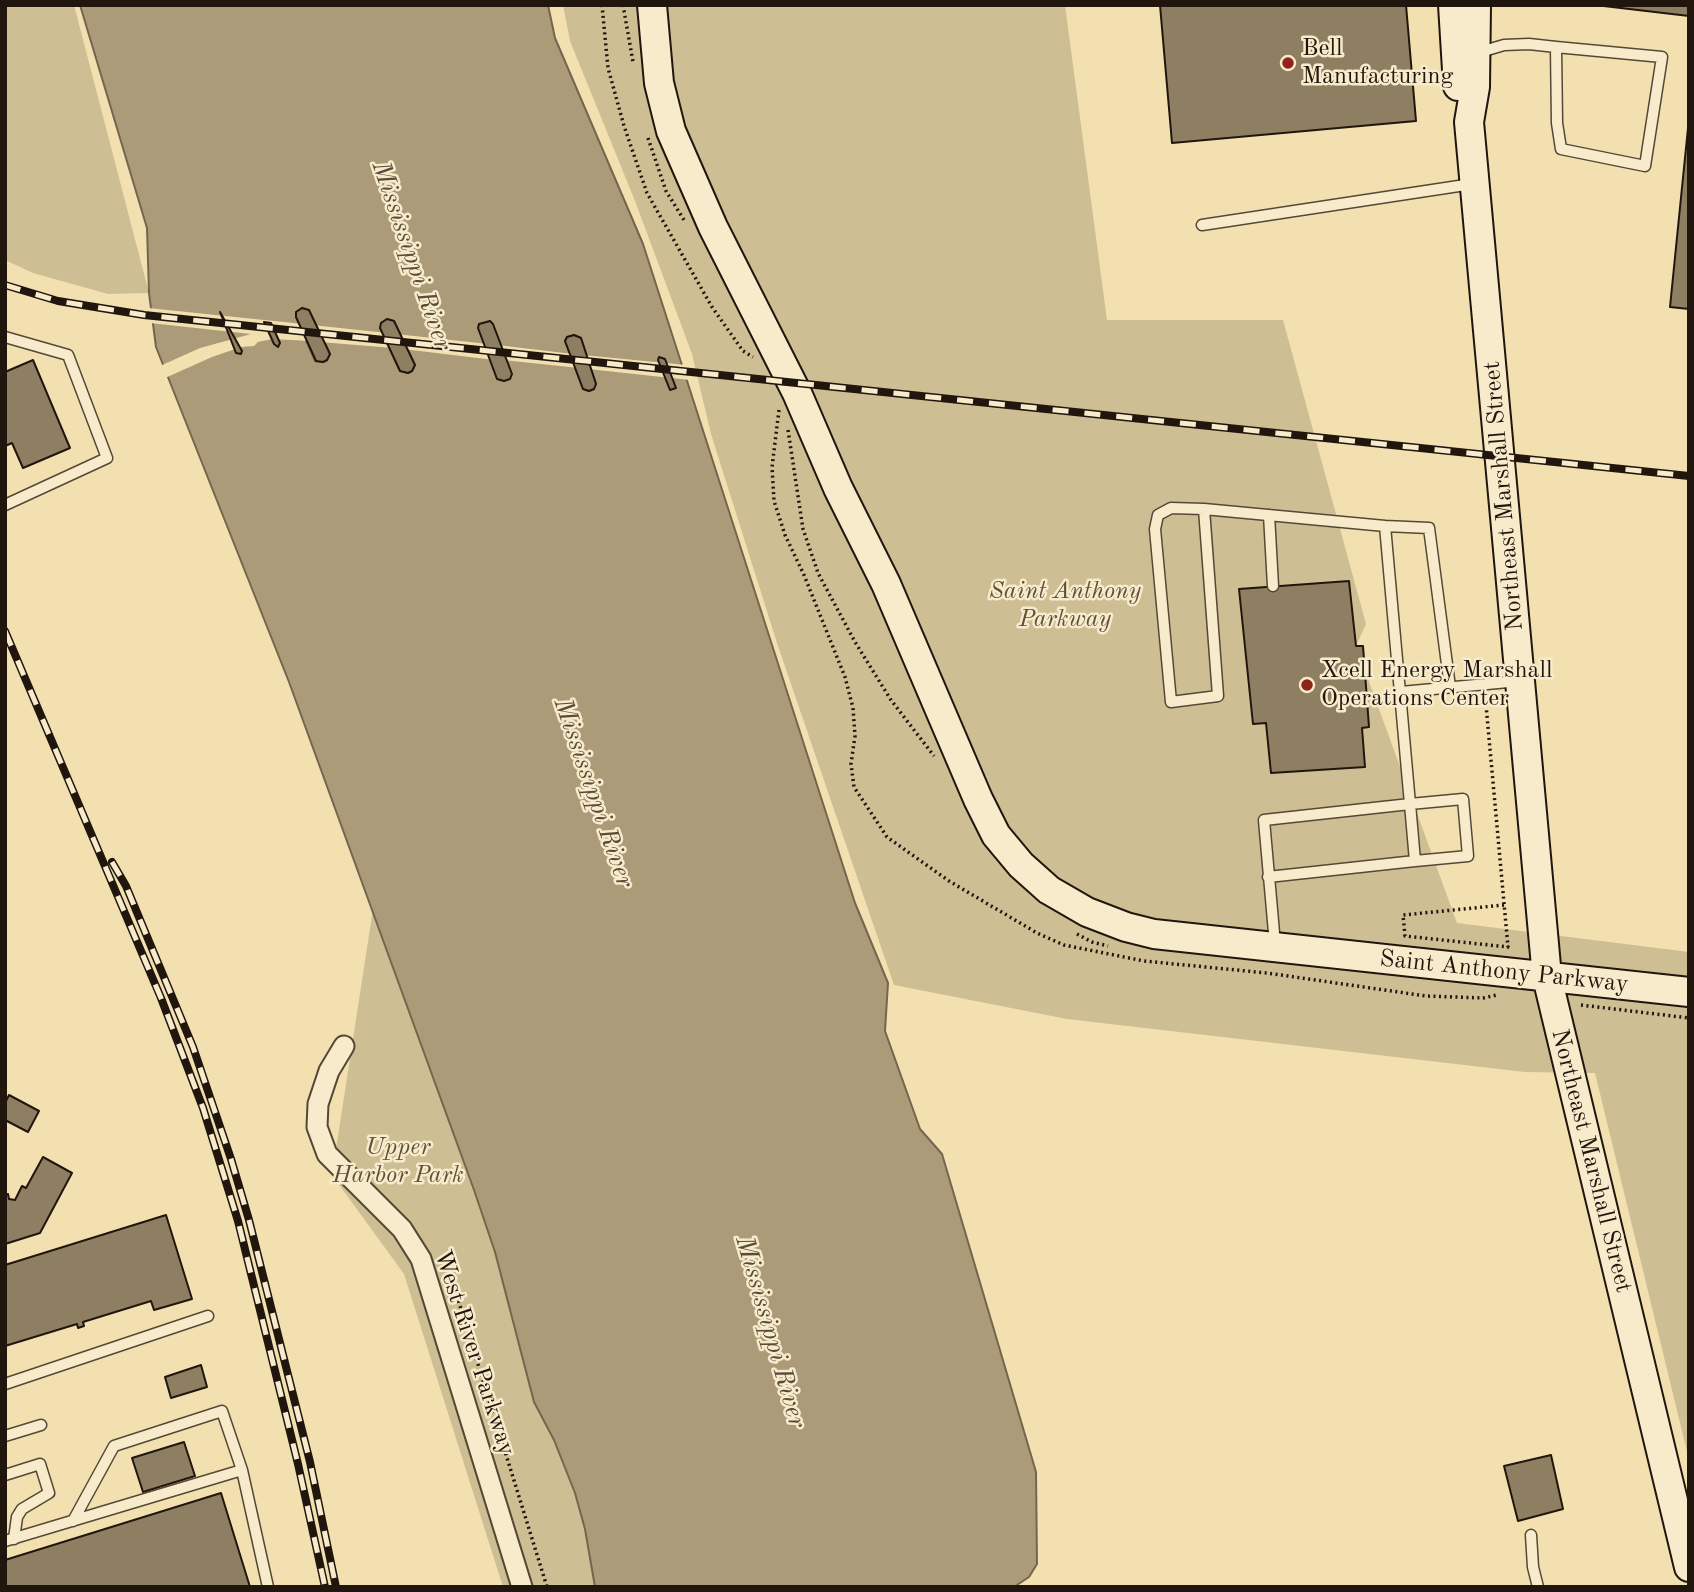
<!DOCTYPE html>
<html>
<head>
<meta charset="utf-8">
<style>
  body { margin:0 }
  #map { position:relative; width:1694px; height:1592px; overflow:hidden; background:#f2e0b0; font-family:"Old Standard TT",serif }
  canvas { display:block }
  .frame { position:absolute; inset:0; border:7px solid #21160d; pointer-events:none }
</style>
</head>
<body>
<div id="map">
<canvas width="1694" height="1592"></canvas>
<div class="frame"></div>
</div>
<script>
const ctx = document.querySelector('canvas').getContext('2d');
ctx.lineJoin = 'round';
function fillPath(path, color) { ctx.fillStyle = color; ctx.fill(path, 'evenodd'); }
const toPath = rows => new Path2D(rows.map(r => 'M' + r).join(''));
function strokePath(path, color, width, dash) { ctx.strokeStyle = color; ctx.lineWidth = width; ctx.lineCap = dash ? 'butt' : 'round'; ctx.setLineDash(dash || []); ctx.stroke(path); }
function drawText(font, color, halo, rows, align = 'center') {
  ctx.font = font + ' "Old Standard TT",serif'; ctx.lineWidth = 5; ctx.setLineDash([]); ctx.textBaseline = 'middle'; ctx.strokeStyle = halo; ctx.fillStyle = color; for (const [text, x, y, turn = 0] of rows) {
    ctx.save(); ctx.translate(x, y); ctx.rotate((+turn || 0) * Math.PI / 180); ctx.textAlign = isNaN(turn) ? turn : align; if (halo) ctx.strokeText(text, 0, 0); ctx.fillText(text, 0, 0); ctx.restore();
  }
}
const green = toPath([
  [5,5,74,5,149,293,108,294,33,273,5,260],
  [563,5,1065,5,1107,320,1283,320,1366,624,1356,646,1457,923,1689,952,1689,1460,1595,1073,1525,1072,1067,1019,894,985,777,643,711,434,692,354,635,201,570,41],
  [373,909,495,1252,534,1402,554,1440,575,1493,585,1529,595,1587,503,1587,404,1274,332,1175]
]);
const water = toPath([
  [80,5,548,5,555,38,643,244,855,903,888,983,885,1031,920,1129,942,1154,1036,1472,1037,1564,1029,1577,1014,1587,595,1587,585,1529,575,1493,554,1440,534,1402,495,1252,474,1190,289,682,156,347,149,293,147,228,80,5],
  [302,308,309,311,330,354,327,360,323,362,315,361,296,317,296,312,302,308],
  [387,319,394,321,415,365,412,371,408,373,400,371,381,328,381,323,387,319],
  [574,335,581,338,596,384,594,389,589,391,583,389,565,341,567,337,574,335]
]);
const pier = toPath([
  [148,308,303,324,310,341,272,339,258,342,254,346,241,347,212,357,165,378,160,366,200,348,251,334,150,323],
  [312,325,387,333,393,348,320,342],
  [396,334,488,344,494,360,403,349],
  [497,345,573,354,579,368,503,360],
  [583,355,686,365,690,380,588,369]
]);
const building = toPath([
  [1160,5,1406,5,1416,121,1172,143,1160,5],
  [1595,5,1689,5,1689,16,1595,5],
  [1689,118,1689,309,1670,307,1689,118],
  [302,308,309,310,330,354,327,360,323,362,316,361,296,317,296,312,302,308],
  [220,312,242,351,241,354,236,353,220,312],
  [387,319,394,321,415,365,412,371,408,373,400,371,380,328,381,323,387,319],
  [490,321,493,324,512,374,510,379,504,381,497,379,478,328,479,324,490,321],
  [264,322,271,323,280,343,278,347,274,344,264,322],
  [574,335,581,338,596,384,594,389,589,391,583,389,565,341,567,337,574,335],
  [659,357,665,359,676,388,670,390,658,360,659,357],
  [33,360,70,448,23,468,12,443,5,446,5,372,33,360],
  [1349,581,1356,646,1363,646,1369,727,1362,728,1365,767,1271,773,1266,723,1253,724,1239,589,1349,581],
  [9,1095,39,1111,28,1132,5,1120,5,1103,9,1095],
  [43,1157,72,1173,40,1233,5,1244,5,1195,8,1194,9,1199,15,1200,22,1186,26,1188,43,1157],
  [166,1215,192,1299,154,1310,151,1301,83,1322,84,1326,78,1328,77,1324,5,1346,5,1265,166,1215],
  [201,1365,207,1387,171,1398,165,1377,201,1365],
  [184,1442,195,1476,143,1492,132,1458,184,1442],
  [1551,1455,1563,1509,1518,1521,1504,1466,1551,1455],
  [221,1493,250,1587,6,1587,5,1560,221,1493]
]);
const path = toPath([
  [602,5,608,68,624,126,647,193,712,307,743,351,753,357],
  [623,5,633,62],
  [648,138,666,191,684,220],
  [779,410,772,467,774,501,785,535,804,575,845,677,853,708,855,736,851,764,854,787,887,837,949,881,1037,933,1064,945,1144,961,1267,973,1426,996,1483,998,1497,995],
  [788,430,803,529,818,573,855,642,891,700,934,756],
  [1485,694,1508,947],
  [1504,905,1403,915,1405,936,1508,947,1512,949],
  [1077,934,1092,942,1108,946],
  [1581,1005,1689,1018],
  [442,1266,447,1264,547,1587]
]);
const lane = toPath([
  [1477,53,1504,45,1529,44,1556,47,1662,57,1645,166,1561,149,1557,123,1556,47],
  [1202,225,1472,184],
  [5,337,68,355,107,458,5,505],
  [1204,509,1218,696,1171,702,1155,529,1158,515,1171,508,1204,509,1385,526,1410,804,1264,820,1275,944],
  [1269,515,1273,586],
  [1385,526,1429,528,1450,687],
  [1401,692,1519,681],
  [1268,877,1415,861,1468,856,1463,799,1410,804,1415,861],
  [5,1384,208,1316],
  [5,1436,41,1425],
  [5,1475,40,1464,49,1493,22,1509,17,1517,14,1539],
  [73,1521,114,1446,222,1411,242,1470],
  [1531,1535,1533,1567,1538,1587],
  [5,1541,242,1470,268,1587]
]);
const street = toPath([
  [344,1046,329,1071,318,1104,317,1127,327,1154,402,1229,421,1259,522,1587]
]);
const secondary = toPath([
  [652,5,659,83,671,131,713,227,797,393,838,488,886,584,978,799,996,835,1021,865,1049,890,1087,912,1126,927,1154,934,1689,992],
  [1453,5,1458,86],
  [1476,5,1475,87,1469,122,1547,977,1689,1567]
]);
const rail = toPath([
  [5,285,58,301,144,315,1689,476],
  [5,631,161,998,203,1108,238,1221,298,1464,325,1587],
  [112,862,126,886,193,1047,231,1159,249,1220,310,1462,336,1587]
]);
const markers = [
  [1288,63,7,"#8f2418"],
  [1307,685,7,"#8f2418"]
];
const poiNames = [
  ["Bell",1302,49],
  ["Manufacturing",1302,77],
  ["Xcell Energy Marshall",1321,671],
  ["Operations Center",1321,699]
];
const streetNames = [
  ["Northeast Marshall Street",1504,496,-95],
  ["Saint Anthony Parkway",1504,972,6],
  ["Northeast Marshall Street",1591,1161,76],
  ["West River Parkway",474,1353,72]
];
const parkNames = [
  ["Saint Anthony",1065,592],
  ["Parkway",1065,620],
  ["Upper",398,1148],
  ["Harbor Park",398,1176]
];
const waterNames = [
  ["Mississippi River",411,256,71],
  ["Mississippi River",593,793,71],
  ["Mississippi River",770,1332,74]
];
fillPath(green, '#cebe94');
fillPath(water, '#ab9b79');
strokePath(water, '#74664e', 2);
fillPath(pier, '#f2e0b0');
fillPath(building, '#8e7f62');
strokePath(building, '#21160d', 2);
strokePath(lane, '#554836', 13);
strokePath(street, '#554836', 23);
strokePath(secondary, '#21160d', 32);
strokePath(path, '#21160d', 3.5, [2, 3.5]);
strokePath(lane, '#f7ebcc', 10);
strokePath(street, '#f7ebcc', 19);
strokePath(secondary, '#f7ebcc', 28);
strokePath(rail, '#21160d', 8);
strokePath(rail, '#f7ebcc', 5, [16]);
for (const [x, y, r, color] of markers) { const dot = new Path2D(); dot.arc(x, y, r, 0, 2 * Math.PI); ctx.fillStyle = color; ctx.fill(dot); strokePath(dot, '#f7ebcc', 2.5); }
drawText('24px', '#21160d', '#f7ebcc', poiNames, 'left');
drawText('24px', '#21160d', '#f7ebcc', streetNames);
drawText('italic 24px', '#5e513c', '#f7ebcc', parkNames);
drawText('italic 26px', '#584b38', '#f7ebcc', waterNames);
</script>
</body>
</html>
